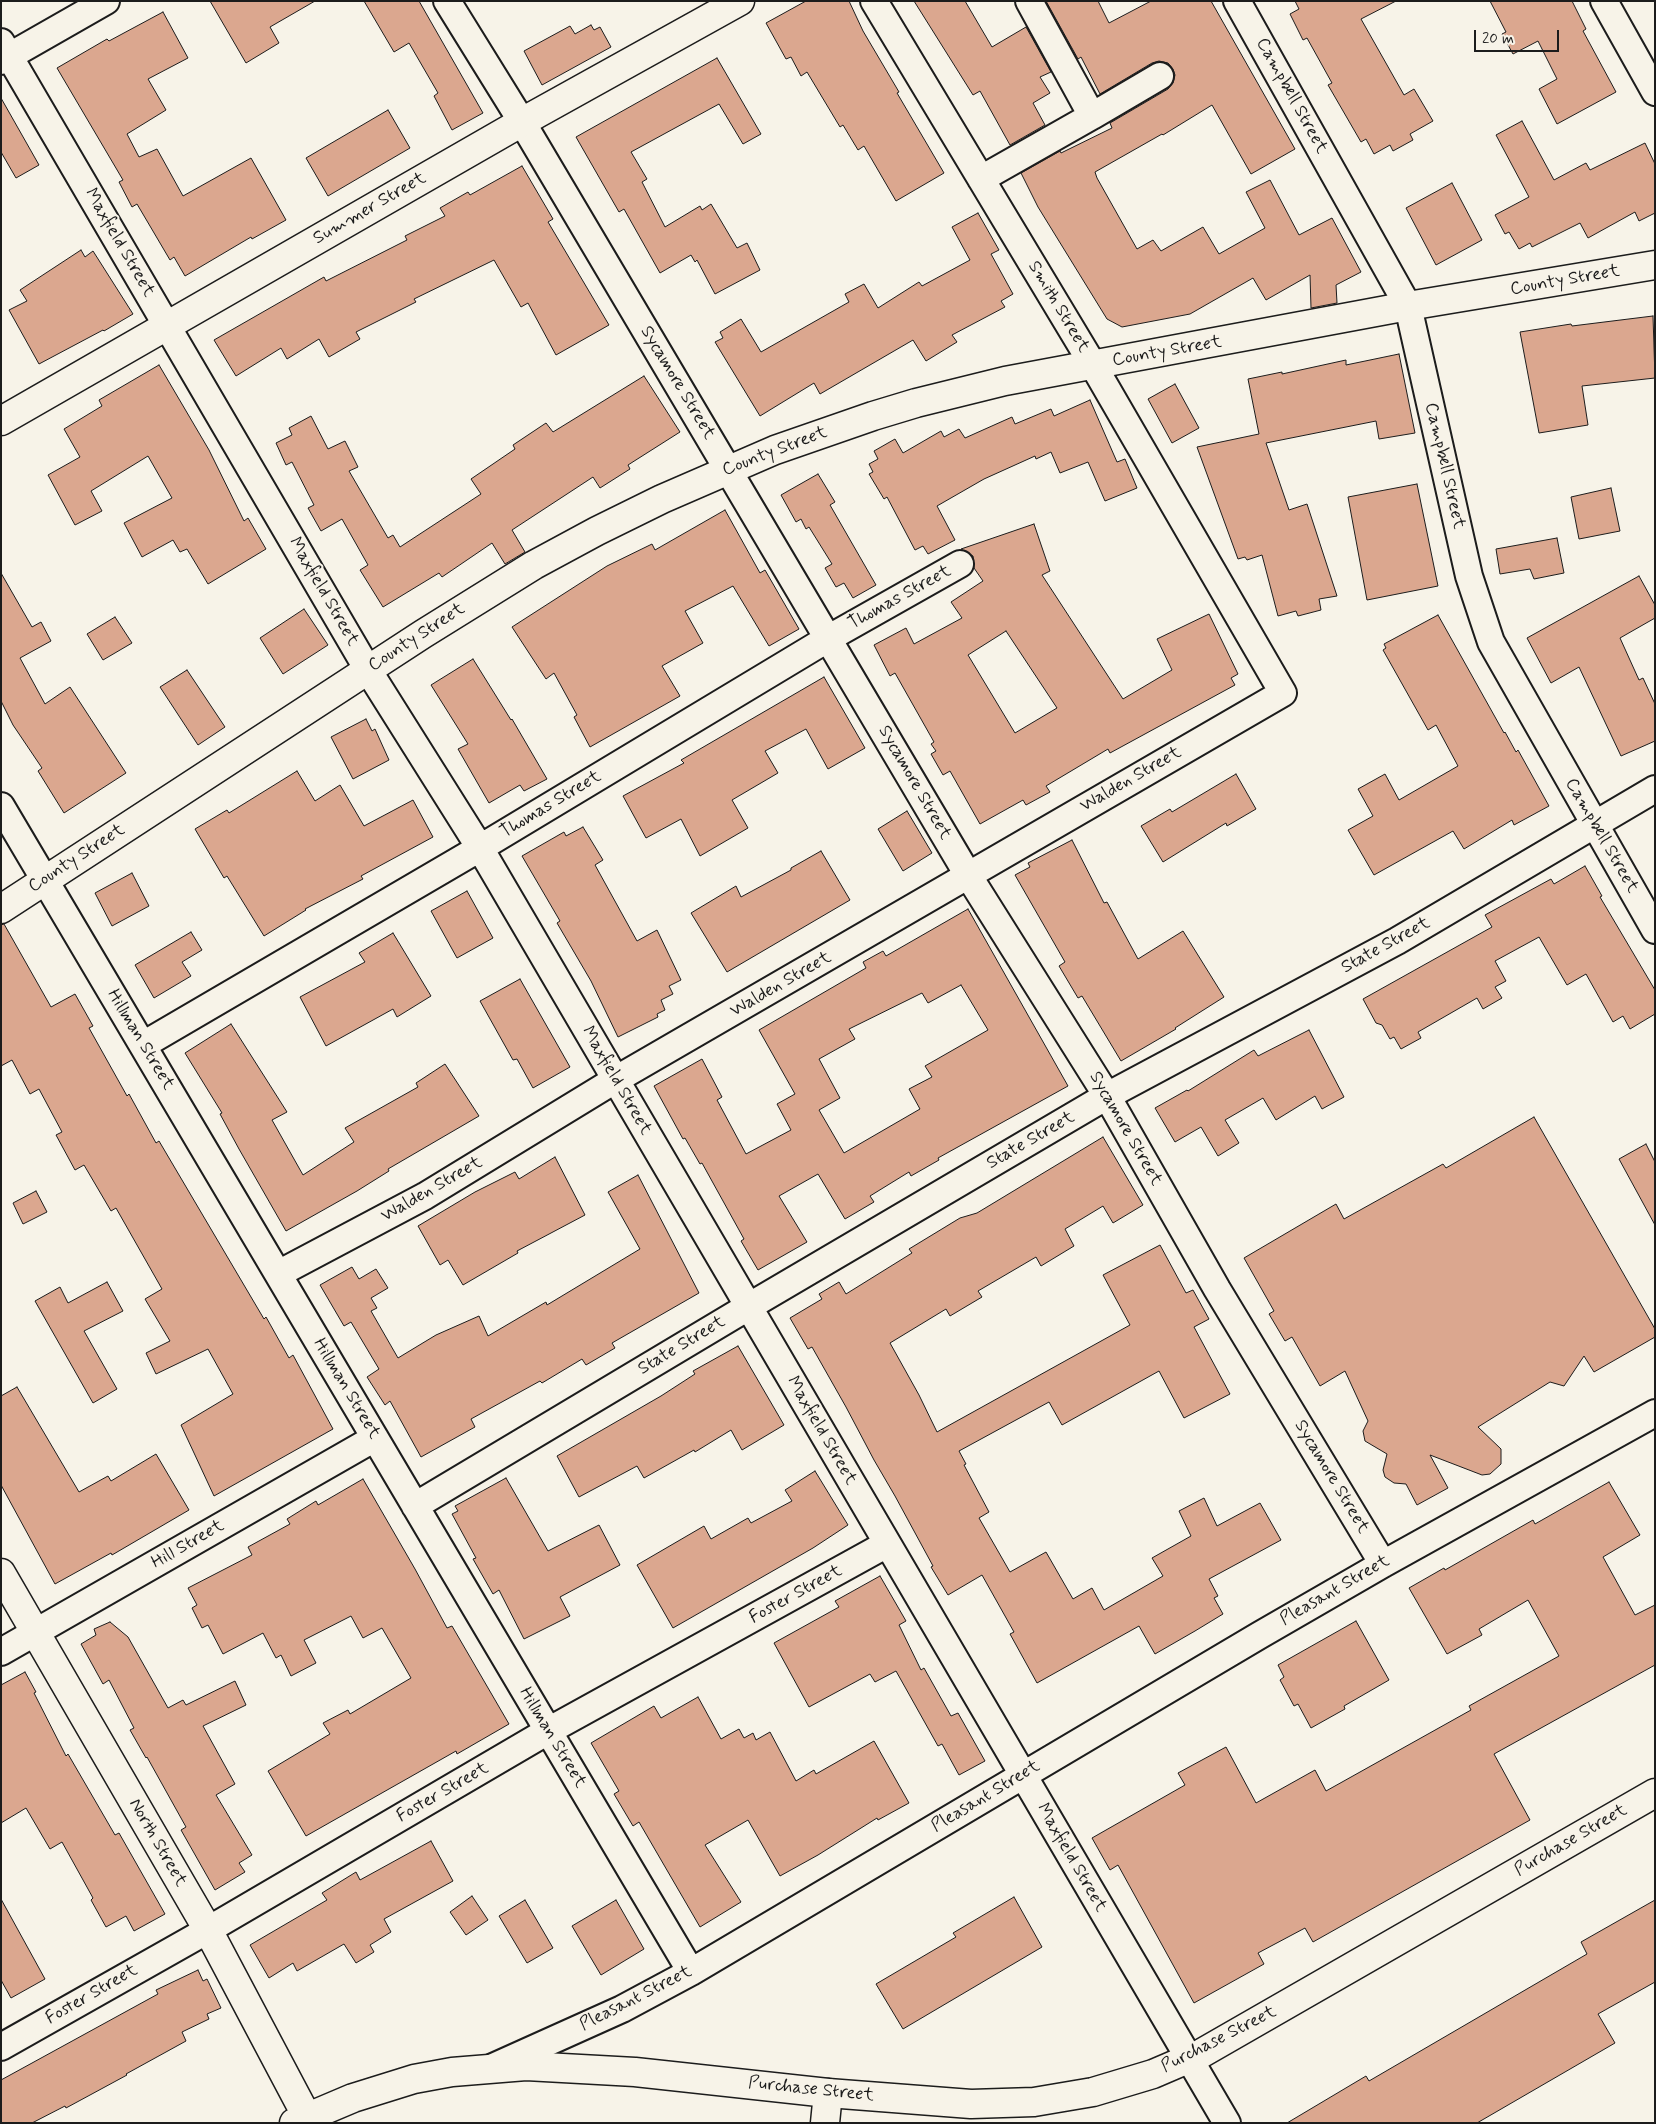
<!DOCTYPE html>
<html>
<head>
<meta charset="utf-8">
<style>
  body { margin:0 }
  #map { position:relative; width:1656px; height:2124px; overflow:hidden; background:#f7f3e8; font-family:Mynerve,sans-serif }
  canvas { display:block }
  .frame { position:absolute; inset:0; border:2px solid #1c1c1c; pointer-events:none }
  .scale { position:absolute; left:1474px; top:30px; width:85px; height:22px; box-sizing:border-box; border:2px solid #1c1c1c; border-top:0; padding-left:6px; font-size:15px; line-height:18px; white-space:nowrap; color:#1c1c1c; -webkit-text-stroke:4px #f7f3e8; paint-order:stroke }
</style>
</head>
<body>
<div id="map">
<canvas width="1656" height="2124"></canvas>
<div class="frame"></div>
<div class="scale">20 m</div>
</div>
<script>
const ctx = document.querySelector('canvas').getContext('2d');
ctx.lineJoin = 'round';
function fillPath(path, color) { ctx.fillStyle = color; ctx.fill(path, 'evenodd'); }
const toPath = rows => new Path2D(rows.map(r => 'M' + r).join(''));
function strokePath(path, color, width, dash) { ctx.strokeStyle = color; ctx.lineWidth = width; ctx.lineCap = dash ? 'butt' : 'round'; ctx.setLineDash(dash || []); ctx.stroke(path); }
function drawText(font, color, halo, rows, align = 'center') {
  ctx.font = font + ' Mynerve,sans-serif'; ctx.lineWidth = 4; ctx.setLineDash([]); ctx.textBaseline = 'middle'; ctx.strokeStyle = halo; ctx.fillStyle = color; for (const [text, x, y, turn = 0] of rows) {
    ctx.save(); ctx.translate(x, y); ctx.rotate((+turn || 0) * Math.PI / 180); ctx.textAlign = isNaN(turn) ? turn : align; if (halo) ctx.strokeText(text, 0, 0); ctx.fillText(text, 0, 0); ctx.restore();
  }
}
const building = toPath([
  [210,1,315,1,270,27,279,43,246,63,210,1],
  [364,1,419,1,483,113,452,130,434,96,438,93,409,43,394,52,364,1],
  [806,1,849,1,863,31,899,92,897,93,944,173,896,201,864,146,858,150,843,125,840,127,807,72,801,76,791,57,786,59,766,23,806,1],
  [914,1,965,1,992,47,1026,27,1051,72,1040,77,1050,93,1033,103,1045,125,1010,145,980,91,973,95,914,1],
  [1046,1,1098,1,1109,23,1151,1,1211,1,1295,149,1251,174,1212,105,1163,135,1162,134,1095,172,1097,178,1137,249,1153,240,1161,251,1203,227,1219,254,1265,228,1246,192,1270,180,1299,235,1332,218,1361,272,1336,285,1337,303,1311,308,1310,275,1266,300,1253,278,1190,314,1122,327,1107,319,1038,207,1021,173,1060,151,1061,153,1112,128,1110,123,1168,89,1173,83,1175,75,1173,69,1168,63,1159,61,1152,63,1100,94,1081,57,1078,59,1046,1],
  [1295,1,1396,1,1361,19,1404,95,1414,89,1433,121,1410,134,1413,140,1393,151,1390,145,1374,154,1366,139,1361,142,1328,85,1332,83,1307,38,1303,40,1290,14,1299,9,1295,1],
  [1490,1,1572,1,1586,29,1583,31,1616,92,1557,124,1539,89,1557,79,1538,41,1513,54,1502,34,1506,32,1490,1],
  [163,12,188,58,148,79,166,110,127,134,139,157,157,149,183,196,251,158,286,220,252,239,251,237,185,276,174,257,170,260,137,204,132,207,119,182,123,180,57,68,107,39,109,41,163,12],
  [591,25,594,30,600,27,611,47,542,85,524,51,570,26,575,34,591,25],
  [717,58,761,134,743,144,719,104,631,152,647,179,642,182,665,227,700,206,702,210,711,204,737,248,747,243,760,270,715,294,697,260,695,262,691,255,660,273,624,209,619,212,576,137,717,58],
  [1,98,39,165,16,178,1,152,1,98],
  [388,110,410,148,328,196,306,158,388,110],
  [1522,121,1554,180,1586,163,1590,170,1645,143,1655,164,1655,213,1639,221,1635,212,1588,238,1580,223,1532,247,1530,243,1519,249,1509,232,1505,234,1495,215,1529,197,1496,135,1522,121],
  [522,166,553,219,548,222,609,325,556,355,528,303,521,307,494,260,414,299,416,302,356,332,360,339,329,357,319,339,287,359,281,348,236,376,214,340,324,277,326,281,407,240,405,236,445,216,440,208,468,192,470,195,522,166],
  [1452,183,1482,240,1436,265,1406,208,1452,183],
  [978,213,999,250,991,254,1013,294,1001,301,1005,307,952,335,957,342,926,361,913,340,820,394,814,383,760,416,715,342,723,338,720,332,741,319,761,352,849,302,845,294,864,284,878,308,919,282,922,286,970,260,952,227,978,213],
  [81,250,85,257,93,251,133,314,104,331,103,330,39,364,9,310,27,301,20,290,81,250],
  [1653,316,1655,378,1582,386,1588,425,1539,433,1520,332,1571,324,1572,326,1653,316],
  [1399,354,1415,433,1379,439,1376,421,1266,443,1289,510,1307,504,1337,596,1319,599,1321,610,1298,616,1296,611,1278,616,1262,555,1247,560,1245,557,1238,559,1197,447,1259,434,1248,379,1282,372,1282,374,1346,360,1346,365,1399,354],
  [159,365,209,450,244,521,248,518,266,549,208,584,187,549,180,552,173,540,142,557,124,523,172,498,148,456,91,491,102,511,75,525,48,475,80,457,64,429,102,406,99,400,159,365],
  [644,376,680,432,628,465,630,469,600,488,593,477,512,530,525,552,505,564,492,543,442,577,439,573,383,607,360,570,368,565,342,519,321,531,308,508,314,505,292,462,286,465,276,443,292,435,289,428,311,416,328,449,345,441,358,467,349,471,388,538,393,535,400,547,481,494,471,479,515,449,513,445,546,423,553,432,644,376],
  [1175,384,1199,428,1172,443,1148,399,1175,384],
  [1090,400,1117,462,1125,459,1137,488,1105,501,1088,462,1060,473,1051,452,1036,459,1035,456,984,479,937,506,955,540,928,554,923,546,915,550,887,497,884,499,869,474,873,472,869,464,878,459,874,451,895,439,903,453,941,431,944,437,959,429,965,438,1012,417,1015,424,1051,409,1054,416,1090,400],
  [818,474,835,502,830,505,876,585,853,598,844,583,836,587,825,568,832,564,809,527,806,529,801,519,796,522,781,495,818,474],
  [1417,484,1438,586,1367,600,1348,497,1417,484],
  [1611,488,1620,531,1579,539,1571,497,1611,488],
  [725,510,760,573,765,570,799,629,769,646,733,586,685,611,703,643,662,666,680,696,590,747,574,717,577,715,554,673,546,679,512,627,607,566,652,544,655,550,725,510],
  [1034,524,1050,571,1042,575,1123,699,1172,670,1157,639,1209,614,1238,674,1231,678,1235,685,1110,753,1108,749,1046,786,1050,792,1026,805,1023,800,980,824,950,771,943,775,931,754,936,751,931,744,934,742,895,673,890,676,874,645,906,628,914,644,962,618,951,602,983,581,974,568,973,556,961,549,1034,524],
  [1006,631,1057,708,1015,733,968,655,1006,631],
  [1557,538,1564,573,1534,579,1530,569,1500,574,1496,549,1557,538],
  [1,573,32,627,41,622,51,641,20,658,45,704,70,687,126,773,64,813,38,771,42,768,13,725,1,701,1,573],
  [1639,576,1655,605,1655,618,1620,638,1639,680,1643,678,1655,704,1655,741,1621,756,1579,667,1551,683,1527,638,1639,576],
  [304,609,328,645,283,674,260,638,304,609],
  [1438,615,1504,733,1505,732,1516,752,1518,750,1549,806,1514,825,1512,820,1464,849,1453,831,1374,875,1348,830,1373,816,1358,789,1385,774,1399,800,1458,766,1436,725,1428,730,1383,650,1386,648,1384,644,1438,615],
  [115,617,132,643,103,660,87,634,115,617],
  [473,659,511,720,512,719,547,779,524,791,520,785,489,803,458,749,468,744,431,685,473,659],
  [187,670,225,727,198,745,160,687,187,670],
  [824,677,865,748,828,769,806,729,765,751,778,773,732,800,748,828,700,856,681,819,646,838,623,796,684,763,681,760,824,677],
  [366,719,372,731,375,729,389,760,353,779,331,737,366,719],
  [297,771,315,801,340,785,364,826,413,800,433,837,361,876,363,879,305,909,306,910,264,936,227,876,224,878,195,829,227,810,229,813,297,771],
  [1236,774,1256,809,1227,826,1226,823,1163,862,1141,826,1170,809,1172,812,1236,774],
  [907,811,932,853,903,871,878,829,907,811],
  [583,827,603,860,595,865,637,941,657,930,681,980,669,986,673,994,661,1000,665,1010,657,1014,658,1017,618,1037,591,981,557,923,560,921,522,856,564,832,566,836,583,827],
  [1072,840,1104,903,1107,902,1138,959,1183,931,1224,997,1175,1028,1176,1029,1121,1061,1082,996,1078,998,1059,966,1065,962,1015,875,1030,867,1028,863,1072,840],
  [821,851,850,900,727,972,691,913,736,886,741,897,791,870,791,868,821,851],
  [1585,866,1602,896,1600,897,1655,990,1655,1014,1630,1029,1623,1016,1613,1022,1586,974,1567,985,1539,937,1495,961,1506,981,1495,987,1502,998,1483,1009,1477,998,1418,1032,1421,1038,1401,1049,1394,1037,1390,1039,1382,1025,1376,1023,1363,999,1492,927,1485,915,1551,879,1554,884,1585,866],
  [132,873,149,906,112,926,95,893,132,873],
  [467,891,493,938,457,958,431,911,467,891],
  [968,909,1068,1086,938,1158,939,1160,911,1176,909,1172,870,1196,874,1202,845,1219,818,1174,779,1196,807,1242,758,1270,741,1241,744,1239,702,1163,700,1164,685,1138,683,1139,654,1086,702,1059,722,1097,717,1100,746,1154,791,1130,777,1104,795,1094,759,1030,866,968,863,962,883,951,886,956,968,909],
  [961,985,988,1030,925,1066,932,1077,909,1089,920,1109,844,1153,819,1110,840,1098,819,1059,855,1039,849,1029,922,993,928,1003,961,985],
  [4,924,51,1007,75,994,93,1026,89,1028,127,1096,129,1094,156,1143,159,1141,264,1319,266,1317,289,1358,293,1355,333,1429,214,1496,181,1425,233,1394,208,1349,156,1374,146,1353,170,1341,145,1299,162,1289,116,1208,111,1211,84,1165,75,1170,56,1135,62,1132,39,1089,30,1094,12,1060,1,1066,1,925,4,924],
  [191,932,202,950,182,962,191,976,154,998,135,965,191,932],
  [393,933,431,996,397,1017,393,1009,326,1046,300,997,365,962,359,953,393,933],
  [520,979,570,1067,533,1088,517,1059,513,1060,480,1001,520,979],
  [231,1024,287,1112,272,1120,303,1175,354,1142,345,1128,418,1087,416,1083,445,1064,479,1116,388,1169,389,1171,357,1191,286,1231,239,1149,220,1114,222,1113,185,1053,231,1024],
  [1309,1030,1344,1097,1322,1109,1315,1096,1276,1120,1263,1098,1225,1120,1239,1143,1218,1156,1201,1127,1175,1142,1155,1108,1187,1090,1188,1091,1254,1050,1258,1056,1309,1030],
  [1534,1117,1655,1329,1655,1337,1594,1372,1584,1356,1564,1386,1550,1382,1478,1427,1501,1449,1501,1464,1490,1474,1482,1475,1430,1455,1448,1488,1417,1505,1406,1484,1394,1483,1385,1477,1383,1470,1387,1454,1365,1441,1363,1431,1368,1421,1345,1371,1320,1386,1292,1337,1285,1341,1269,1314,1274,1311,1244,1258,1336,1204,1344,1219,1443,1164,1446,1168,1534,1117],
  [1103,1137,1143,1205,1113,1223,1103,1206,1065,1229,1074,1246,1041,1266,1036,1257,978,1291,982,1297,950,1316,946,1309,890,1343,919,1395,937,1432,1130,1325,1103,1275,1160,1245,1186,1293,1193,1290,1209,1319,1194,1327,1230,1394,1184,1418,1159,1371,1062,1425,1049,1402,959,1451,966,1464,964,1465,989,1512,979,1518,1010,1572,1046,1552,1073,1599,1092,1588,1104,1610,1163,1576,1152,1558,1191,1536,1179,1511,1204,1498,1217,1526,1260,1503,1281,1540,1209,1579,1218,1596,1214,1598,1223,1614,1195,1631,1155,1654,1139,1626,1037,1683,1010,1634,1014,1632,982,1575,948,1595,931,1567,933,1566,895,1496,874,1460,846,1407,812,1347,808,1349,790,1318,822,1299,819,1294,839,1282,846,1294,912,1253,909,1249,960,1218,977,1213,1103,1137],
  [1646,1144,1655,1162,1655,1225,1619,1159,1646,1144],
  [555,1157,585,1215,517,1251,518,1253,463,1285,448,1260,440,1265,418,1226,475,1192,515,1172,519,1179,555,1157],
  [638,1175,699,1293,612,1343,615,1348,586,1365,582,1359,542,1383,540,1381,471,1419,475,1427,421,1457,390,1401,385,1405,367,1377,379,1369,351,1322,344,1326,320,1285,352,1267,359,1279,376,1269,388,1288,371,1298,377,1308,371,1311,398,1358,436,1335,479,1316,488,1336,546,1302,547,1305,640,1249,608,1192,638,1175],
  [36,1191,47,1212,23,1224,13,1203,36,1191],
  [107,1282,123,1311,84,1331,117,1389,93,1403,35,1301,60,1287,68,1303,107,1282],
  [738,1346,784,1425,742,1450,731,1430,695,1452,694,1450,644,1478,637,1466,579,1497,557,1456,661,1396,695,1374,693,1371,738,1346],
  [17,1387,79,1492,108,1476,111,1481,156,1454,189,1510,112,1555,111,1553,55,1584,1,1485,1,1396,17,1387],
  [815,1471,848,1525,813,1548,673,1628,637,1565,704,1526,711,1539,748,1518,751,1523,792,1501,785,1490,815,1471],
  [506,1478,548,1551,599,1525,620,1565,560,1597,570,1616,524,1639,499,1590,493,1594,473,1559,476,1558,452,1514,458,1511,455,1506,506,1478],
  [363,1479,415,1569,447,1628,452,1626,509,1724,457,1754,456,1751,306,1836,268,1771,330,1734,323,1723,348,1710,350,1714,411,1678,382,1628,363,1638,351,1616,304,1640,316,1663,291,1676,281,1655,276,1658,263,1633,223,1654,208,1625,202,1628,192,1608,197,1605,188,1588,252,1555,248,1547,290,1524,287,1519,316,1501,318,1505,363,1479],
  [1609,1482,1640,1535,1603,1557,1635,1615,1655,1605,1655,1665,1494,1754,1530,1820,1313,1942,1305,1928,1258,1953,1264,1964,1194,2003,1118,1865,1110,1870,1092,1838,1185,1785,1178,1773,1226,1747,1256,1803,1315,1770,1326,1791,1471,1710,1469,1706,1559,1656,1528,1600,1479,1629,1482,1635,1447,1654,1409,1588,1444,1568,1445,1570,1533,1520,1535,1524,1609,1482],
  [880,1576,906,1621,899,1625,921,1670,924,1668,951,1716,958,1713,985,1761,959,1775,942,1744,938,1746,896,1671,875,1682,870,1674,809,1707,774,1643,839,1607,835,1601,880,1576],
  [1356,1621,1389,1680,1344,1706,1345,1709,1311,1728,1298,1704,1294,1706,1280,1680,1284,1677,1278,1665,1356,1621],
  [110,1622,128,1637,168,1708,183,1700,186,1705,235,1681,246,1705,203,1726,235,1784,216,1795,252,1855,239,1863,245,1872,215,1890,181,1830,186,1827,147,1757,146,1758,130,1730,134,1728,109,1680,103,1684,81,1644,96,1635,94,1629,110,1622],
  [25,1672,36,1692,34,1693,66,1756,68,1754,115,1835,119,1833,165,1914,134,1931,126,1916,106,1927,91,1900,93,1898,62,1842,50,1849,26,1808,1,1823,1,1685,25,1672],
  [698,1697,721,1739,739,1729,744,1738,753,1733,756,1740,770,1732,796,1781,814,1770,816,1774,874,1741,909,1803,878,1820,877,1818,818,1855,780,1876,748,1820,705,1845,741,1902,700,1927,639,1822,633,1826,614,1794,619,1791,591,1743,654,1706,661,1718,698,1697],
  [431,1841,453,1881,384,1919,391,1932,370,1945,374,1952,356,1963,344,1944,297,1971,293,1963,269,1978,250,1945,327,1900,322,1893,356,1872,360,1880,431,1841],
  [472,1896,488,1920,466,1935,450,1912,472,1896],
  [1014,1897,1042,1947,903,2029,876,1984,956,1937,953,1933,1014,1897],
  [1,1899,45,1979,11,1998,1,1980,1,1899],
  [525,1900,553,1948,527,1963,499,1916,525,1900],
  [616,1900,644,1949,601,1975,572,1926,616,1900],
  [1655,1900,1655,1982,1598,2014,1615,2043,1477,2123,1287,2123,1366,2076,1369,2081,1587,1954,1581,1942,1655,1900],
  [198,1970,203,1981,207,1979,221,2008,207,2014,209,2019,182,2032,186,2041,126,2074,127,2075,66,2108,65,2106,32,2123,1,2123,1,2080,158,1994,156,1990,198,1970]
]);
const minor = toPath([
  [447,1,522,122,968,875,1107,1096,1217,1289,1383,1564],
  [1237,1,1408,306,1469,576,1491,642,1655,930],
  [1604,1,1655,92],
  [1,42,368,670,480,848,1227,2123],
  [1,61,106,1],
  [1092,116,1160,76],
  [981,179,1092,116,1029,1],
  [1,806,691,1972],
  [143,1045,480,848,829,638,960,564],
  [278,1274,425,1196,615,1080,1283,693,1093,365,874,1],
  [415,1506,748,1307,1107,1096,1397,941,1655,789],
  [1,1652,375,1438],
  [1,2047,208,1930,548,1731,887,1544],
  [493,2067,622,2009,691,1972,1260,1635,1383,1564,1655,1413]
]);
const tertiary = toPath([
  [1,1573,208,1930,307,2117],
  [825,2123,828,2093]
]);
const secondary = toPath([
  [1,421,522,122,740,1],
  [1,909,423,634,534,565,597,531,662,499,775,450,873,416,916,403,1005,381,1408,306,1655,265],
  [294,2123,353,2098,414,2079,452,2072,526,2066,635,2072,828,2093,971,2104,1034,2102,1093,2092,1153,2074,1202,2053,1655,1793]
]);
const streetNames = [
  ["Campbell Street",1291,96,61],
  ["Summer Street",370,209,-30],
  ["Maxfield Street",119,243,60],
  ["County Street",1565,281,-10],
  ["Smith Street",1058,307,59],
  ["County Street",1167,352,-10],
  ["Sycamore Street",677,383,59],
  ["County Street",775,452,-21],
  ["Campbell Street",1444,466,77],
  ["Maxfield Street",323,592,60],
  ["Thomas Street",900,598,-29],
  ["County Street",417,638,-33],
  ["Walden Street",1131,780,-30],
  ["Sycamore Street",914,783,60],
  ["Thomas Street",551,805,-31],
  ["Campbell Street",1601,836,60],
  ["County Street",77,859,-33],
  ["State Street",1386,946,-29],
  ["Walden Street",781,985,-30],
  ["Hillman Street",140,1040,59],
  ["Maxfield Street",616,1081,60],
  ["Sycamore Street",1125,1129,60],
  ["State Street",1031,1141,-30],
  ["Walden Street",432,1190,-30],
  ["State Street",682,1346,-31],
  ["Hillman Street",346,1389,59],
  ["Maxfield Street",821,1431,60],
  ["Sycamore Street",1331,1477,59],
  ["Hill Street",188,1545,-30],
  ["Pleasant Street",1335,1591,-30],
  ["Foster Street",796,1595,-29],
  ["Hillman Street",552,1738,59],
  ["Foster Street",443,1793,-30],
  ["Pleasant Street",986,1797,-31],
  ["Purchase Street",1571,1841,-30],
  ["North Street",157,1843,60],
  ["Maxfield Street",1071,1858,60],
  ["Foster Street",92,1995,-30],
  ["Pleasant Street",636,1999,-27],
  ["Purchase Street",1219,2040,-27],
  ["Purchase Street",811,2090,6]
];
fillPath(building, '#dba78f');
strokePath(building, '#1c1c1c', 1);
strokePath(minor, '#1c1c1c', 30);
strokePath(tertiary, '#1c1c1c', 31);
strokePath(secondary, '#1c1c1c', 31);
strokePath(minor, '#f7f3e8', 26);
strokePath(tertiary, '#f7f3e8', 28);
strokePath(secondary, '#f7f3e8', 28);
drawText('18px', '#1c1c1c', '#f7f3e8', streetNames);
</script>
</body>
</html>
